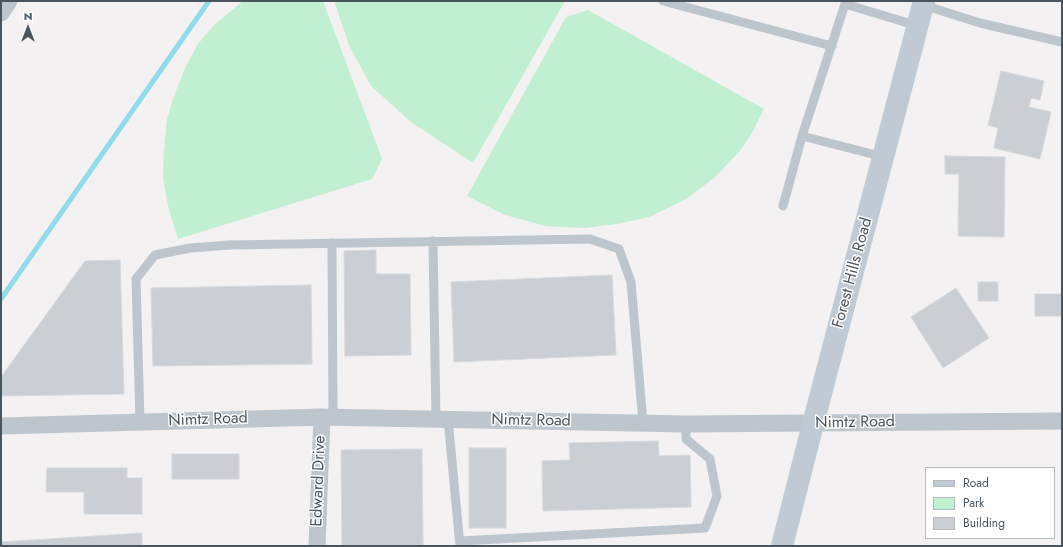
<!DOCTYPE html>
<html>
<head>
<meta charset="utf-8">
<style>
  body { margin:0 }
  #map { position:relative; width:1063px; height:547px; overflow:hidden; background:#f3f1f1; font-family:Jost,sans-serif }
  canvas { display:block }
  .frame { position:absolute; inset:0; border:2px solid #49555e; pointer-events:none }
  .legend { position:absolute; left:925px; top:467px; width:130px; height:72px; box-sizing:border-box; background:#fff; border:1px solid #b6bbbf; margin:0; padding:5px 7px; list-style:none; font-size:12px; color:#49555e }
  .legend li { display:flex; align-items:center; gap:8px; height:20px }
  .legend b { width:20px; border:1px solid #b6bbbf }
  .north { position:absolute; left:8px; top:8px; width:40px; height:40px; -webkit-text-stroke:3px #fff; paint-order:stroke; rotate:0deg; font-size:11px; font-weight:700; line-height:16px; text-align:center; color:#49555e }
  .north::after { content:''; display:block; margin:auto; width:14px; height:18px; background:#49555e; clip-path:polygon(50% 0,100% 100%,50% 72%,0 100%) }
</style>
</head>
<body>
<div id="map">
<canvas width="1063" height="547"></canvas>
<div class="frame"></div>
<ul class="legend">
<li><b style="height:5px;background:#bfcad4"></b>Road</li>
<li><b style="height:11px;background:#c1efd1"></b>Park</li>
<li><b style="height:11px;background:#cbced3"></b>Building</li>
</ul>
<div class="north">N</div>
</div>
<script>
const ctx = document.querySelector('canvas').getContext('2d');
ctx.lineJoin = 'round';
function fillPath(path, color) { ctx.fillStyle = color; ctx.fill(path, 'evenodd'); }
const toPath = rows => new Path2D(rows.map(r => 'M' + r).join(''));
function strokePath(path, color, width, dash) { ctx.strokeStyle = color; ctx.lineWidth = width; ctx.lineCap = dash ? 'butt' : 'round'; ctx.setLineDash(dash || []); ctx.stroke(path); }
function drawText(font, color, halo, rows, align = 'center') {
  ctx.font = font + ' Jost,sans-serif'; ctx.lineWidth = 3; ctx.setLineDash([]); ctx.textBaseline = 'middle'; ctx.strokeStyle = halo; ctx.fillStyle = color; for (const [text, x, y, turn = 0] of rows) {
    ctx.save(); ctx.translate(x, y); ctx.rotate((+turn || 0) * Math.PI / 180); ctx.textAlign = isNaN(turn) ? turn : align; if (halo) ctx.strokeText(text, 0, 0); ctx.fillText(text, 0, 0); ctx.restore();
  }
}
const green = toPath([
  [243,1,323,1,382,159,372,179,178,239,169,210,163,178,164,150,167,119,174,96,185,68,198,44,214,25],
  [334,1,565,1,473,163,411,122,371,86,349,45],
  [588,10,764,109,753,131,740,151,714,178,686,199,649,217,617,224,585,228,546,226,505,215,467,196,566,17]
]);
const stream = toPath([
  [1,299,209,1]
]);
const building = toPath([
  [1001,71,1044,81,1040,100,1031,98,1029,107,1051,112,1040,159,994,148,998,128,988,125,1001,71],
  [945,156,1005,157,1004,237,958,236,959,174,945,174,945,156],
  [376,250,376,274,410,274,411,355,345,356,344,251,376,250],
  [120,260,124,394,1,396,1,377,85,261,120,260],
  [612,275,616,355,454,362,451,282,612,275],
  [978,282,998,282,998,301,978,301,978,282],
  [311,285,312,364,153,366,151,288,311,285],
  [956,288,989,338,943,368,911,317,956,288],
  [1035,294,1062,294,1062,316,1035,316,1035,294],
  [658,441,659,456,690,455,691,507,543,511,542,461,570,460,569,443,658,441],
  [469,448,506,448,506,528,469,528,469,448],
  [422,449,423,546,342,546,341,450,422,449],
  [172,454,239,454,239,479,172,479,172,454],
  [47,468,127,468,127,478,142,478,142,514,84,514,84,492,46,492,47,468],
  [142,533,142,546,1,546,1,542,142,533]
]);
const lane = toPath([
  [663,1,832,46],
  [923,5,980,23,1062,42],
  [884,157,802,136,845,4,918,26],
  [783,206,802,136],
  [433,241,436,419],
  [332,243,333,417],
  [448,419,460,546],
  [140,422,136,279,155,255,190,248,230,245,590,239,619,249,631,282,643,423],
  [460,541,705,528,717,496,710,459,686,439,686,424]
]);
const street = toPath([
  [1,13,9,1],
  [1,426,322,417,686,424,1062,421],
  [317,546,322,417]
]);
const secondary = toPath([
  [782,546,813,424,924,1]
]);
const streetNames = [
  ["Forest Hills Road",853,273,-75],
  ["Nimtz Road",208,420,-2],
  ["Nimtz Road",531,421,1],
  ["Nimtz Road",855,423,-1],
  ["Edward Drive",319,481,-88]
];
fillPath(green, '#c1efd1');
strokePath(stream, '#90dceb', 5);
fillPath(building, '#cbced3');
strokePath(building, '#d5d8dc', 1);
strokePath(lane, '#bdc6cd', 9);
strokePath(street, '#bdc6cd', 17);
strokePath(secondary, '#bfcad4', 22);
drawText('16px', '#49555e', '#fff', streetNames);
</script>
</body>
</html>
